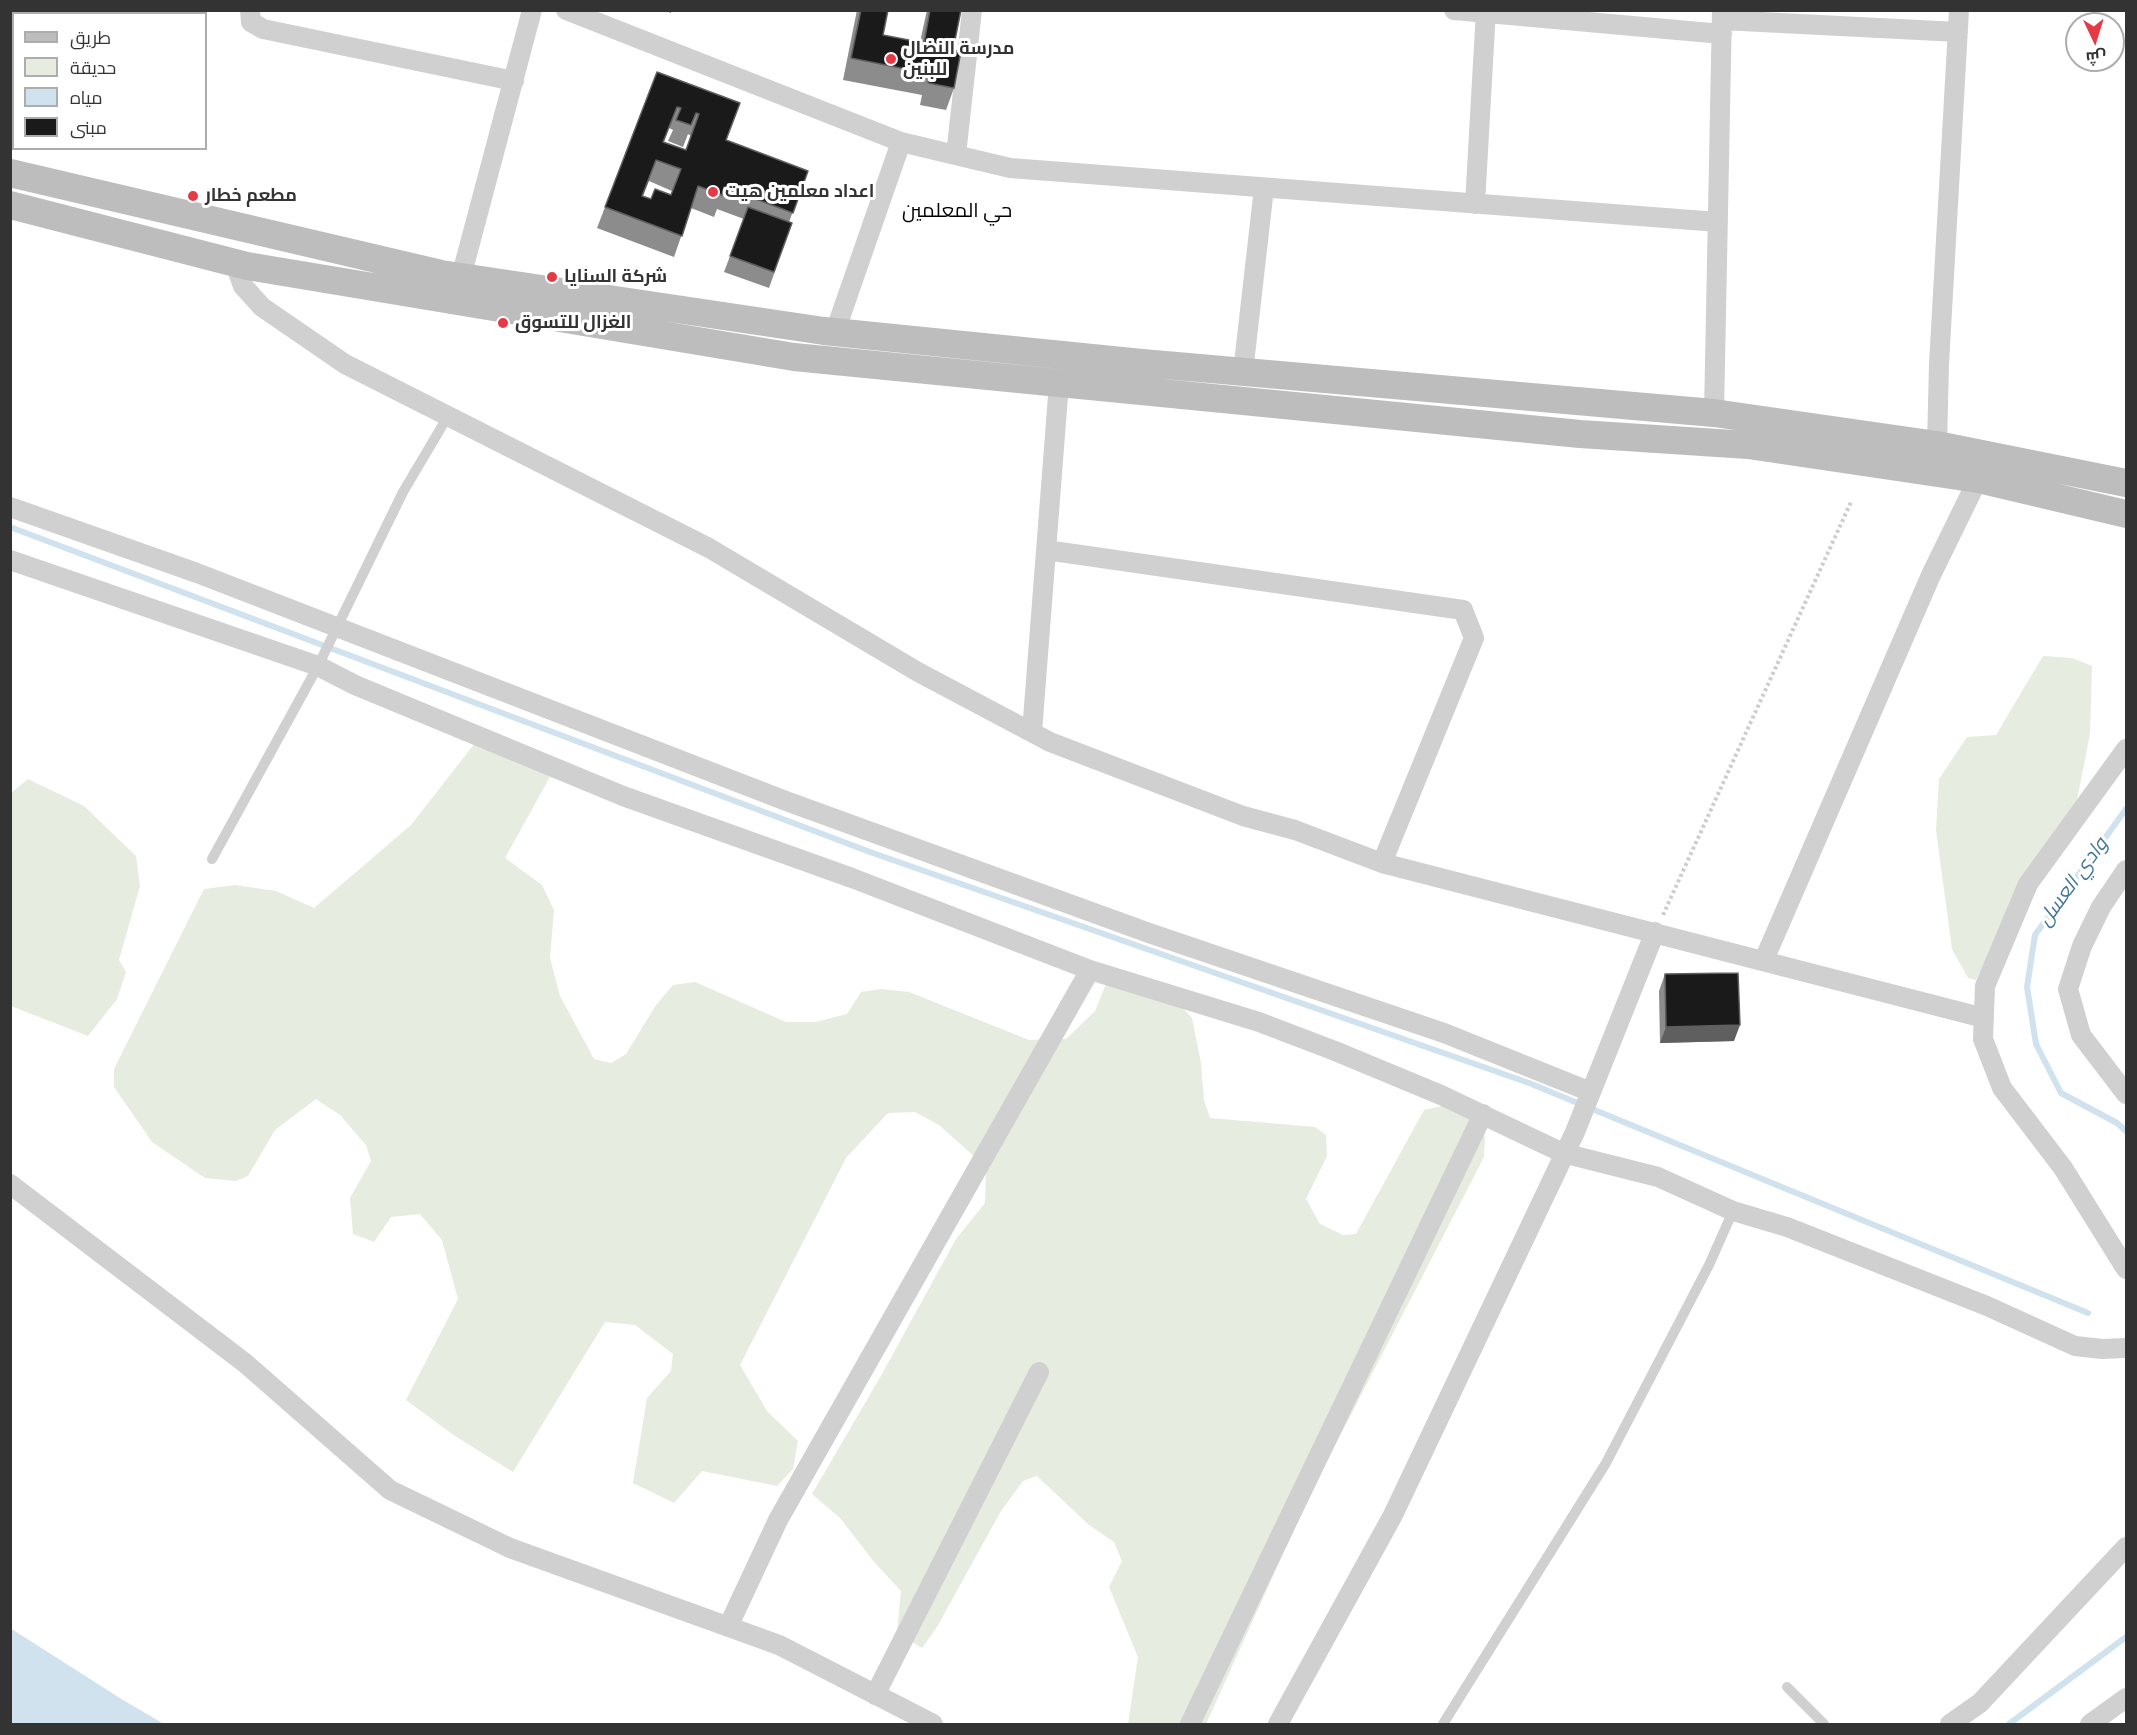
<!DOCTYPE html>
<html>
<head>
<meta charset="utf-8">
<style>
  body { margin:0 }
  #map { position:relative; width:2137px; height:1735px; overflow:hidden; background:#fff; font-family:"IBM Plex Sans",Cairo,sans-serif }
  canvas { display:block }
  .frame { position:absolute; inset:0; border:12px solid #333; pointer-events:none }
  .legend { position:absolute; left:12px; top:12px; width:195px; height:138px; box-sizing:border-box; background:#fff; border:2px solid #adadad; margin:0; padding:8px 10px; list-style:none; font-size:18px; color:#333 }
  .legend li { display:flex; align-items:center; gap:12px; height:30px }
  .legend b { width:30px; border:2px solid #adadad }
  .north { position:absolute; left:2065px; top:12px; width:60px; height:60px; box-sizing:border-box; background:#fff; border:2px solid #adadad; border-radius:50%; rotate:176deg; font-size:16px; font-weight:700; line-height:24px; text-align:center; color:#333 }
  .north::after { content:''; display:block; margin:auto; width:21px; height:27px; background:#e63946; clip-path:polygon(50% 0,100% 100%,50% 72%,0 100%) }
</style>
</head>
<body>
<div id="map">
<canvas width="2137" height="1735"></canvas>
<div class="frame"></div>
<ul class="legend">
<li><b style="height:8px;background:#bdbdbd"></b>طريق</li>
<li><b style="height:16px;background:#e6ecdf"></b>حديقة</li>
<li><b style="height:16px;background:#cfe2ee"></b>مياه</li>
<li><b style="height:16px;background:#1a1a1a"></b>مبنى</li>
</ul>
<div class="north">ش</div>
</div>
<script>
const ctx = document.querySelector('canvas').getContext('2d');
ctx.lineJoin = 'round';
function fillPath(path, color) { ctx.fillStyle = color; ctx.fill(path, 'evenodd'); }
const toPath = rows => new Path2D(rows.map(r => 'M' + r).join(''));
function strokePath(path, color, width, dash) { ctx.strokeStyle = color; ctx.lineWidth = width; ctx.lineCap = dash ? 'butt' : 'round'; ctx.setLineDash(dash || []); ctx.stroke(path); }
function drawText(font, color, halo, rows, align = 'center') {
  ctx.font = font + ' "IBM Plex Sans",Cairo,sans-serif'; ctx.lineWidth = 6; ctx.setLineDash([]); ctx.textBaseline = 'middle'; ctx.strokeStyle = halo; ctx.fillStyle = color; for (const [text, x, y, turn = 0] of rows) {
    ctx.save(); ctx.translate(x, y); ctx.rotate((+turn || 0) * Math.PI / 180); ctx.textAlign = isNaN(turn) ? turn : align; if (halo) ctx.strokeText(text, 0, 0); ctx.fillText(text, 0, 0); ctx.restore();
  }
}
const green = toPath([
  [2043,656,2072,658,2092,666,2090,734,2077,800,2026,875,1976,980,1968,978,1952,949,1936,830,1939,779,1967,737,1996,735],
  [475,743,551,775,505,858,542,885,554,910,550,958,560,996,594,1059,611,1063,626,1054,656,1005,673,985,695,982,786,1022,816,1022,847,1014,861,992,881,989,909,992,1029,1040,1066,1039,1095,1011,1108,979,1179,1004,1192,1018,1201,1063,1204,1100,1210,1118,1315,1127,1326,1135,1327,1156,1306,1199,1320,1224,1343,1235,1356,1234,1424,1110,1442,1106,1477,1118,1485,1137,1484,1157,1312,1490,1206,1724,1128,1724,1138,1657,1109,1587,1122,1561,1114,1542,1089,1525,1037,1476,1023,1481,1001,1511,937,1627,922,1648,897,1632,901,1591,875,1563,840,1518,812,1494,882,1374,956,1239,985,1203,986,1167,939,1125,915,1112,888,1113,846,1158,740,1365,767,1411,798,1441,793,1469,777,1486,702,1471,674,1503,633,1483,647,1398,671,1371,673,1354,635,1325,605,1322,513,1472,455,1436,406,1400,458,1299,442,1240,420,1214,391,1217,374,1242,353,1234,350,1198,371,1161,366,1145,340,1115,316,1099,275,1130,248,1176,236,1181,205,1178,152,1142,114,1087,114,1069,204,889,235,885,276,891,314,908,411,825],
  [28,779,84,806,136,856,140,886,119,960,126,972,117,999,88,1036,11,1006,11,793]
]);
const water = toPath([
  [10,1628,123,1700,164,1724,11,1724]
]);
const stream = toPath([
  [10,527,870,852,1529,1083,2088,1313],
  [2126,809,2035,935,2027,987,2036,1044,2061,1093,2117,1123,2126,1131],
  [2009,1724,2126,1637]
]);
const path = toPath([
  [1663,915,1851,502]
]);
const lane = toPath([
  [212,859,318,666,403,492,448,416],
  [1787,1687,1824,1724],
  [1443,1724,1606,1463,1709,1265,1733,1211]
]);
const street = toPath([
  [250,10,251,22,263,29,514,81],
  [566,10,901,142,1010,168,1718,222],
  [1454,10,1722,34],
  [1722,20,1958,32],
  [956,155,972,10],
  [1475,204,1486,10],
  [235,264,243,286,262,307,345,364,709,548,918,672,1050,742,1243,816,1295,830,1382,863,1984,1018],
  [461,277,532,10],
  [835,332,901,142],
  [1243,372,1264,188],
  [1714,413,1722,10],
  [1937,445,1939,364,1959,10],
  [10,507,197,573,786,801,1149,933,1444,1033,1591,1092],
  [1046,550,1463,610,1474,638,1382,863],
  [10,560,318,666,355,685,623,796,852,878,1090,970,1259,1022,1335,1051,1441,1095,1563,1153,1658,1177,1733,1211,1787,1227,1987,1306,2075,1346,2102,1349,2126,1348],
  [1032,732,1059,383],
  [2126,749,2028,884,1985,986,1983,1039,2002,1088,2063,1168,2126,1269],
  [2126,870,2101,907,2082,946,2068,989,2081,1035,2126,1094],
  [1764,960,1931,575,1978,479],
  [10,1184,245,1363,390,1490,510,1548,779,1645,933,1724],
  [728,1627,778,1520,1090,970],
  [875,1695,1039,1372],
  [1190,1724,1483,1114],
  [1278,1724,1393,1515,1575,1132,1655,932],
  [1950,1724,1980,1703,2126,1547],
  [2090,1724,2126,1698]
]);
const secondary = toPath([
  [10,173,441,274,824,331,1142,363,1714,413,1937,445,2126,483],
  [10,205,247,266,794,357,1580,434,1748,445,1978,479,2126,514]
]);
const wall = toPath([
  [663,10,672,10,671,13],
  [857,10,888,10,883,35,920,42,927,10,961,10,953,50,954,88,946,110,920,105,922,95,843,80],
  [657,72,726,140,808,171,789,222,792,223,769,288,724,272,744,219,717,209,714,217,691,208,674,257,597,228],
  [669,128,673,130,668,141,683,147,688,134,691,136,686,150,664,142],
  [649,181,672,191,671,195,651,199,643,196],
  [1665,974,1734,1041,1660,1043,1659,991]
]);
const shadedWall = toPath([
  [1740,1025,1734,1041,1660,1043,1666,1027]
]);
const building = toPath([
  [861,10,888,10,883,35,924,43,930,10,961,10,953,50,961,51,954,88,928,83,930,74,851,58,861,10],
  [657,72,740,103,726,140,808,171,793,213,724,187,722,195,698,186,682,236,605,207,657,72],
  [677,107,681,108,676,120,691,125,696,113,699,114,686,150,663,142,677,107],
  [656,160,681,169,671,195,655,189,651,199,642,196,656,160],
  [748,207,792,223,774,272,730,256,748,207],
  [1738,973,1740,1025,1666,1027,1665,974,1738,973]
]);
const markers = [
  [891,59,6,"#e63946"],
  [713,192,6,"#e63946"],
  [193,196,6,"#e63946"],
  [552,277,6,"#e63946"],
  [503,323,6,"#e63946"]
];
const poiNames = [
  ["مدرسة النضال",903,49],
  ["للبنين",903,70],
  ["اعداد معلمين هيت",725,192],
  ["مطعم خطار",205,196],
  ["شركة السنايا",564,277],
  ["الغزال للتسوق",515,323]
];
const neighbourhoodNames = [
  ["حي المعلمين",957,211]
];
const waterNames = [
  ["وادي العسل",2073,882,-54]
];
fillPath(green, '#e6ecdf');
fillPath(water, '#cfe2ee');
strokePath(stream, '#cfe2ee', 6);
strokePath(path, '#cdcdcd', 4, [3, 3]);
strokePath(lane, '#d0d0d0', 10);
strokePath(street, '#d0d0d0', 20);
strokePath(secondary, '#bdbdbd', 28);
fillPath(wall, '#8c8c8c');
fillPath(shadedWall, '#5f5f5f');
fillPath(building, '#1a1a1a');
strokePath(building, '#5f5f5f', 1.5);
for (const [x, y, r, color] of markers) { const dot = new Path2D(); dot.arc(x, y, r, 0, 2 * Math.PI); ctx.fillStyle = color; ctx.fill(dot); strokePath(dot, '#fff', 2); }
drawText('bold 18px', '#333', '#fff', poiNames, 'left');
drawText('20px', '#000', '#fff', neighbourhoodNames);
drawText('italic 20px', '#3f7597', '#fff', waterNames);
</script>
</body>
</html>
